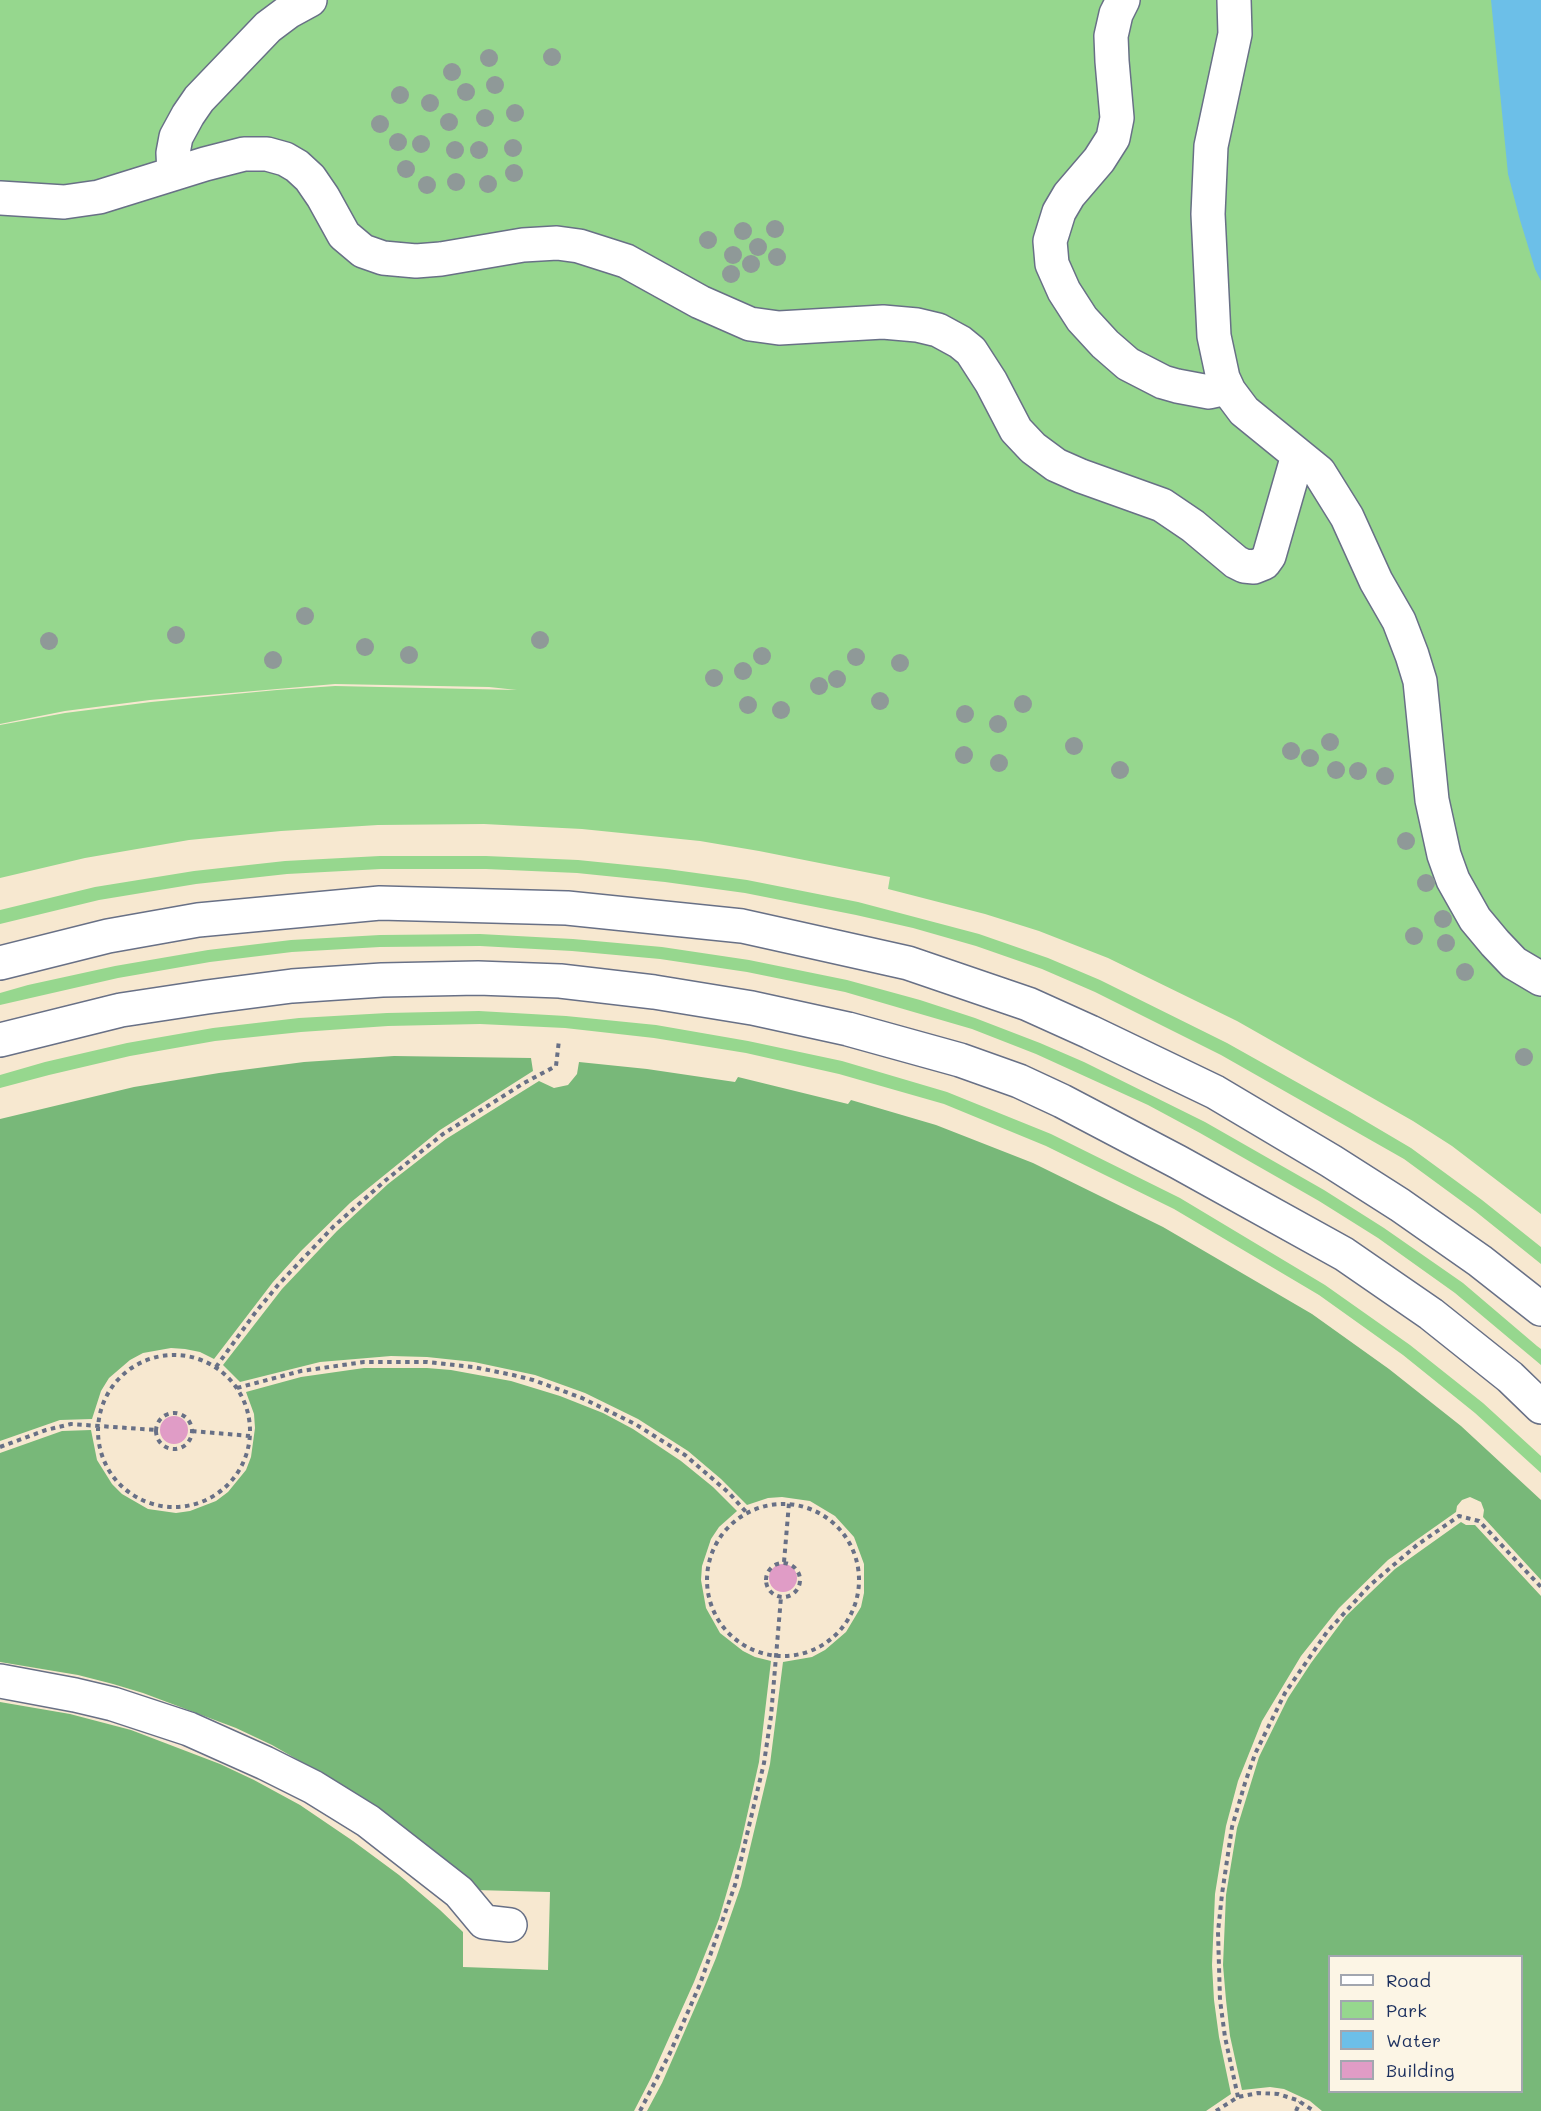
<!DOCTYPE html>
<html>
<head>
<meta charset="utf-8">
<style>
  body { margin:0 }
  #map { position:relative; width:1541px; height:2111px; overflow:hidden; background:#f7e8d0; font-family:Mali,sans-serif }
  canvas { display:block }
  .legend { position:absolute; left:1328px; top:1955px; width:195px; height:138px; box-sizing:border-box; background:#fcf5e5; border:2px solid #a2a6af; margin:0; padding:8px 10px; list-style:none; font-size:18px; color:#1b2f5e }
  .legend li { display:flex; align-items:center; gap:12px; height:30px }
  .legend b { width:30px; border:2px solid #a2a6af }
</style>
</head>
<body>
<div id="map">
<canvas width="1541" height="2111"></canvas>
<ul class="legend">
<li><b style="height:8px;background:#fff"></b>Road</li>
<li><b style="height:16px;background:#96d78e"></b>Park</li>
<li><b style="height:16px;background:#6cbfe8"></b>Water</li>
<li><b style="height:16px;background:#e09cc6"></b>Building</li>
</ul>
</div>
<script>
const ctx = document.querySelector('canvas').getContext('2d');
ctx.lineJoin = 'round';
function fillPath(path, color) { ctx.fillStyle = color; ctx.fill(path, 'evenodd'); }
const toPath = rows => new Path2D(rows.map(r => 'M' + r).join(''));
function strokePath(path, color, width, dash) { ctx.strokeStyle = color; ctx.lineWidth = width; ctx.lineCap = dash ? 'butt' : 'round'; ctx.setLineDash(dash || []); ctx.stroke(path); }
const green = toPath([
  [0,0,1541,0,1541,1214,1452,1146,1413,1121,1237,1021,1108,958,1039,931,985,914,888,889,890,877,759,851,700,841,582,829,484,824,378,825,281,831,189,840,85,858,0,878,0,725,65,713,151,702,277,690,335,686,517,690,489,687,335,684,150,700,65,711,0,724],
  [380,856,486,856,578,860,667,869,747,880,858,902,979,934,1048,958,1100,980,1227,1043,1350,1112,1411,1148,1482,1200,1541,1247,1541,1264,1475,1211,1404,1159,1221,1055,1095,992,1042,969,976,946,913,928,856,915,745,893,665,882,577,873,486,869,381,869,287,874,196,884,99,900,0,924,0,910,95,887,194,871,285,861],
  [480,934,573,939,662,947,749,960,847,980,920,1000,975,1018,1040,1043,1084,1062,1205,1122,1324,1190,1384,1228,1463,1283,1537,1346,1541,1349,1541,1365,1455,1293,1378,1238,1319,1201,1200,1133,1148,1105,1036,1054,972,1029,845,992,747,972,660,959,572,951,480,946,380,947,292,952,210,962,118,978,0,1005,0,993,28,985,115,966,208,950,291,940,380,935],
  [479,1011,566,1016,656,1025,748,1041,842,1061,947,1092,1051,1134,1180,1198,1325,1285,1410,1345,1483,1403,1541,1456,1541,1473,1475,1413,1403,1355,1319,1295,1174,1209,1046,1146,944,1104,839,1074,746,1053,654,1038,565,1028,480,1024,388,1026,301,1032,215,1041,130,1056,49,1075,0,1088,0,1075,45,1062,127,1043,213,1028,299,1018,387,1013]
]);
const forest = toPath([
  [394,1056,531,1058,533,1071,440,1130,350,1203,301,1251,273,1282,214,1359,200,1352,185,1349,171,1348,143,1353,130,1360,109,1378,101,1391,92,1419,60,1420,0,1441,0,1119,134,1087,219,1073,304,1062],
  [579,1062,647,1069,735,1082,738,1077,848,1104,851,1100,936,1125,1033,1163,1163,1227,1312,1314,1389,1369,1461,1426,1541,1500,1541,1580,1483,1517,1484,1510,1481,1502,1470,1497,1462,1500,1457,1506,1456,1512,1388,1560,1339,1608,1301,1656,1262,1721,1238,1781,1226,1826,1215,1894,1212,1965,1214,2000,1219,2037,1231,2094,1206,2111,647,2111,662,2083,704,1987,716,1958,741,1886,770,1764,783,1662,812,1657,825,1650,846,1632,861,1607,864,1593,864,1564,854,1537,835,1516,810,1501,782,1497,768,1498,747,1505,721,1479,688,1451,638,1419,585,1393,535,1375,474,1362,427,1357,391,1356,320,1362,240,1382,223,1365,282,1289,337,1231,388,1184,446,1139,539,1081,554,1088,568,1085,577,1074],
  [364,1368,427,1368,451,1370,511,1381,560,1396,603,1413,633,1429,681,1461,713,1487,737,1511,719,1527,711,1539,702,1566,701,1580,706,1608,720,1633,743,1651,755,1657,771,1661,759,1762,740,1847,719,1919,694,1982,651,2078,634,2111,0,2111,0,1702,70,1714,131,1730,220,1764,254,1780,300,1805,353,1841,399,1875,440,1910,463,1932,463,1967,548,1970,550,1892,475,1890,319,1772,272,1745,236,1728,143,1693,113,1684,78,1675,0,1662,0,1453,62,1431,91,1430,97,1460,112,1484,122,1494,148,1509,176,1513,190,1511,216,1501,228,1492,246,1470,251,1457,255,1428,254,1414,246,1392,301,1377],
  [1461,1522,1466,1525,1475,1525,1541,1596,1541,2111,1322,2111,1310,2101,1284,2089,1270,2087,1242,2090,1230,2036,1226,2000,1223,1965,1226,1895,1237,1828,1259,1757,1288,1698,1311,1663,1346,1616,1395,1569],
  [1330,1956,1522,1956,1522,2092,1330,2092]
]);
const water = toPath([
  [1491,0,1541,0,1541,281,1535,269,1520,220,1508,174]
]);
const building = toPath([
  '160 1430a14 14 0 1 1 28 0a14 14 0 1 1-28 0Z',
  '769 1578a14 14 0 1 1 28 0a14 14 0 1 1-28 0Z'
]);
const path = toPath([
  '98 1431a76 76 0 1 1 152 0a76 76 0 1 1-152 0Z',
  [216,1367,255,1313,278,1285,333,1227,386,1180,443,1134,524,1083,556,1066,559,1040],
  [237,1388,301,1371,364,1362,427,1362,473,1367,513,1375,533,1380,582,1398,635,1424,685,1455,729,1493,747,1513],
  '156 1431a18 18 0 1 1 36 0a18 18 0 1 1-36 0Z',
  [192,1431,250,1436],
  [0,1447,46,1430,71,1424,156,1430],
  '707 1580a76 76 0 1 1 152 0a76 76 0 1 1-152 0Z',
  [784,1562,789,1503],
  '766 1580a17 17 0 1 1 34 0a17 17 0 1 1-34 0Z',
  [1238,2097,1225,2037,1220,2000,1218,1932,1222,1894,1232,1827,1245,1783,1255,1754,1285,1693,1327,1632,1369,1586,1417,1545,1459,1516,1479,1521,1541,1587],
  [640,2111,670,2053,700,1984,735,1885,764,1763,771,1716,781,1597],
  [1216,2111,1238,2097,1258,2093,1278,2094,1297,2100,1314,2111],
  [1296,2111,1300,2102]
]);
const minor = toPath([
  [1123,0,1116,14,1111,36,1112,61,1117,118,1113,138,1099,160,1069,195,1059,212,1050,241,1052,264,1064,291,1082,319,1105,344,1128,364,1163,382,1177,386,1209,392,1227,388],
  [1234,0,1235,34,1211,146,1208,214,1214,336,1223,378,1229,391,1244,411,1319,472,1347,517,1376,581,1399,621,1412,655,1420,681,1432,800,1444,855,1453,880,1475,919,1495,943,1514,963,1541,979],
  [174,173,173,153,176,137,188,115,199,99,268,27,288,12,310,0],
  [0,198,64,202,99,197,205,164,244,154,267,154,285,159,297,166,310,178,323,197,344,235,363,251,383,258,416,261,441,259,523,245,557,243,579,246,626,261,700,302,750,324,779,328,883,322,917,325,938,330,960,342,971,351,991,382,1016,430,1033,448,1056,465,1081,476,1162,505,1193,526,1236,562,1244,566,1254,567,1264,563,1269,556,1298,455],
  [0,963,108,936,198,920,380,903,567,908,742,926,796,938,908,963,1028,1004,1090,1032,1215,1092,1331,1161,1400,1205,1480,1261,1541,1309],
  [0,1040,121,1010,207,997,292,986,382,980,478,978,560,981,654,992,752,1008,848,1029,960,1060,1019,1081,1062,1101,1178,1162,1344,1254,1431,1314,1510,1377,1541,1407],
  [0,1681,75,1695,113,1704,189,1729,265,1763,313,1787,368,1821,459,1892,484,1922,510,1925]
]);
const trees = [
  [552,57],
  [489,58],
  [452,72],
  [495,85],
  [466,92],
  [400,95],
  [430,103],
  [515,113],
  [485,118],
  [449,122],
  [380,124],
  [398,142],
  [421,144],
  [513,148],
  [455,150],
  [479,150],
  [406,169],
  [514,173],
  [456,182],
  [488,184],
  [427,185],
  [775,229],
  [743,231],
  [708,240],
  [758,247],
  [733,255],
  [777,257],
  [751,264],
  [731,274],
  [305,616],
  [176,635],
  [540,640],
  [49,641],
  [365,647],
  [409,655],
  [762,656],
  [856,657],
  [273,660],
  [900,663],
  [743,671],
  [714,678],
  [837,679],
  [819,686],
  [880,701],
  [1023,704],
  [748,705],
  [781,710],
  [965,714],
  [998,724],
  [1330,742],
  [1074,746],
  [1291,751],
  [964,755],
  [1310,758],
  [999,763],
  [1120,770],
  [1336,770],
  [1358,771],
  [1385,776],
  [1406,841],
  [1426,883],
  [1443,919],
  [1414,936],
  [1446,943],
  [1465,972],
  [1524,1057]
];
fillPath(green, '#96d78e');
fillPath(forest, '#78b879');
fillPath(water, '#6cbfe8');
fillPath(building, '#e09cc6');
strokePath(minor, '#687086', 36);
strokePath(path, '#687086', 4, [4.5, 4.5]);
strokePath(minor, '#fff', 33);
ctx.fillStyle = '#8f9998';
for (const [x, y] of trees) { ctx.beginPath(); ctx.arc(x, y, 9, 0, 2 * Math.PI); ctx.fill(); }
</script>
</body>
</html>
